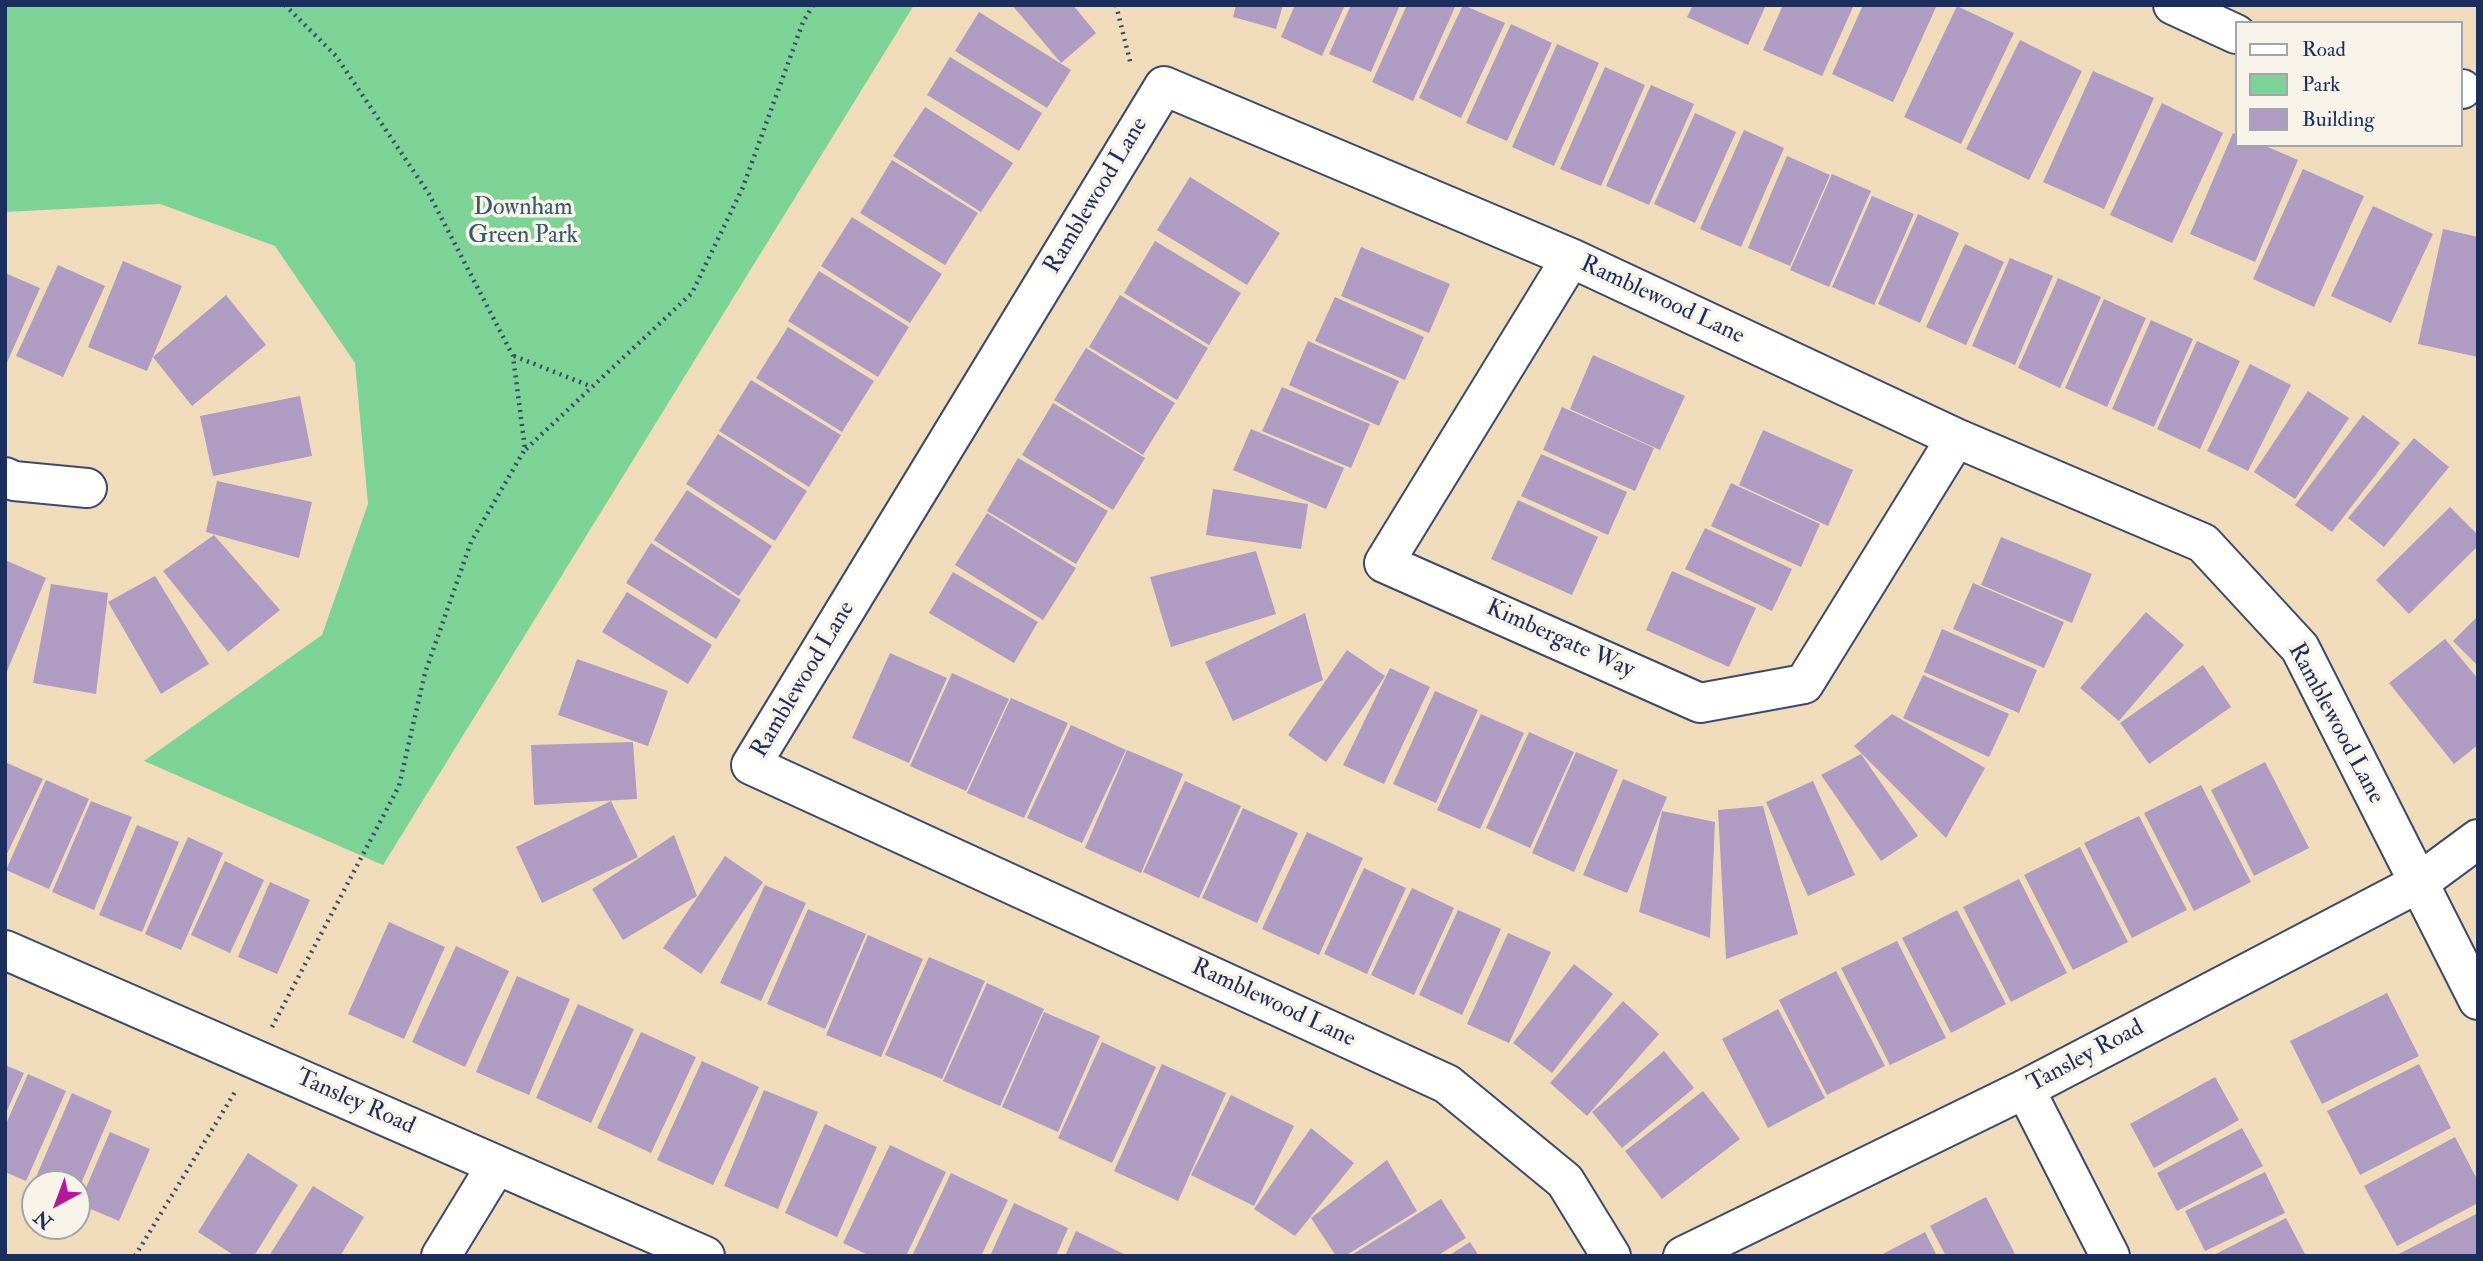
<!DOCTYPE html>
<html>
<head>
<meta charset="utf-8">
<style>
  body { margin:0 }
  #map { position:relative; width:2483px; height:1261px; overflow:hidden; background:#f0dcbb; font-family:"IM FELL Double Pica",serif }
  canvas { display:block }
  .frame { position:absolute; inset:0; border:7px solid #1b2f5e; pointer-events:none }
  .legend { position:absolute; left:2235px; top:21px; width:228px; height:126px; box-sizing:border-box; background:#f7f3e8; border:2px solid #9fa5b1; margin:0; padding:9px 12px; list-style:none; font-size:21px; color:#1b2f5e }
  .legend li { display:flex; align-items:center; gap:14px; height:35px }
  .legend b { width:35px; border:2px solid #9fa5b1 }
  .north { position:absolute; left:21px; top:1170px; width:70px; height:70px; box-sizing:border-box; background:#f7f3e8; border:2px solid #9fa5b1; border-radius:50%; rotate:221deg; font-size:19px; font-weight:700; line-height:28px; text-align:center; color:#1b2f5e }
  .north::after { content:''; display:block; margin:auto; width:24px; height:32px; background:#b5179e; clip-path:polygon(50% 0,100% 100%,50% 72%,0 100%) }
</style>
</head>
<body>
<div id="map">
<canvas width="2483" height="1261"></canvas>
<div class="frame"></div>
<ul class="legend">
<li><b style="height:9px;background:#fff"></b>Road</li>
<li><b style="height:19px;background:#7dd295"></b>Park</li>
<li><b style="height:19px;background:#b09bc3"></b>Building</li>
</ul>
<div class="north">N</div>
</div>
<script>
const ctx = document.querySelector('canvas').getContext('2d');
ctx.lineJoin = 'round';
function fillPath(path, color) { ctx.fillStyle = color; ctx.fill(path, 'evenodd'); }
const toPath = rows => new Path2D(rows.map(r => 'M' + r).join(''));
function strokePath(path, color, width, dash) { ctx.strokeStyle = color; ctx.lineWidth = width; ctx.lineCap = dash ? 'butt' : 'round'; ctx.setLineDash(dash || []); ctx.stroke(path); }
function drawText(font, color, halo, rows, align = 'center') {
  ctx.font = font + ' "IM FELL Double Pica",serif'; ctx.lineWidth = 7; ctx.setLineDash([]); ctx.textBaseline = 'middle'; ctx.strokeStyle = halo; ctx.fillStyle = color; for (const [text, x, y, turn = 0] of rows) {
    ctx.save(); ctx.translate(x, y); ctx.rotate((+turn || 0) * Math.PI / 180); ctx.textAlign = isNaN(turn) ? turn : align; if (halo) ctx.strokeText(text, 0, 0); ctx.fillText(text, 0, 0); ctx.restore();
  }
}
const green = toPath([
  [5,5,914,5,383,865,144,761,322,635,368,504,355,363,275,246,160,204,5,212]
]);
const building = toPath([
  [1012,5,1073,5,1096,33,1061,63],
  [1236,5,1283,5,1276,29,1233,17],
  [1295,5,1345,5,1322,56,1281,37],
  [1351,5,1400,5,1371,72,1329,54],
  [1407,5,1456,5,1413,101,1372,82],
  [1463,5,1505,23,1461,118,1419,98],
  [1693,5,1766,5,1748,45,1687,17],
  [1783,5,1854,5,1822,76,1763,50],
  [1863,5,1937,5,1893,102,1832,74],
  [1957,6,2014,33,1961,144,1904,117],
  [979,12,1071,70,1047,108,955,51],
  [1511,24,1552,43,1507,141,1466,123],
  [2020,40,2082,71,2029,180,1966,149],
  [1557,44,1599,63,1554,166,1512,147],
  [950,57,1042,113,1019,151,927,95],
  [1605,67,1645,85,1601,186,1560,169],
  [2093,71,2154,98,2104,209,2043,182],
  [1651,85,1694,104,1649,205,1606,186],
  [2162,103,2223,133,2172,243,2110,215],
  [925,107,1013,163,981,212,893,156],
  [1695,113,1736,132,1695,223,1654,204],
  [1744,130,1784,148,1741,247,1700,229],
  [2233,133,2236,134,2236,145,2263,145,2298,160,2255,262,2190,234],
  [1787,156,1830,175,1790,266,1748,248],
  [892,160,978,213,945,265,860,213],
  [2303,169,2364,196,2314,307,2253,279],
  [1832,174,1871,191,1829,287,1790,270],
  [1190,177,1280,233,1247,285,1157,230],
  [1872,196,1914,214,1874,305,1832,287],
  [2373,206,2433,234,2391,323,2331,296],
  [1918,214,1959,233,1920,323,1878,304],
  [852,217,942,274,910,323,821,266],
  [2443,229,2478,237,2478,357,2418,344],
  [1155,241,1241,293,1209,345,1124,293],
  [1965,244,2004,262,1966,345,1926,327],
  [1361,247,1450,284,1429,333,1341,296],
  [2010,258,2053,276,2015,365,1972,346],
  [123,261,182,286,147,371,88,347],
  [58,265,105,286,63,377,16,356],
  [819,271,909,327,878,377,788,321],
  [5,273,40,288,5,367],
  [2058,278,2101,297,2060,388,2018,368],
  [226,295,266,345,192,406,153,357],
  [1120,295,1208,348,1177,400,1089,347],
  [1335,297,1424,337,1405,380,1315,341],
  [2104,299,2146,318,2107,407,2065,388],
  [2151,320,2193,339,2154,427,2112,409],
  [788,327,874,381,842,432,756,378],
  [1308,341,1399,381,1379,426,1289,385],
  [2197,341,2240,361,2200,449,2157,429],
  [1086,348,1175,403,1143,455,1054,400],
  [1593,355,1685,396,1660,450,1570,409],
  [2250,364,2291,385,2248,471,2207,451],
  [751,380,841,435,809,487,719,431],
  [1282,387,1370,424,1351,468,1262,431],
  [2308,391,2349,418,2295,499,2254,472],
  [300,396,312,456,213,476,200,416],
  [1053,403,1145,458,1113,510,1022,455],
  [1562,407,1654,448,1635,491,1543,450],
  [2363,415,2400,443,2332,532,2295,505],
  [1251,429,1344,468,1326,509,1233,470],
  [1763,430,1853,470,1828,526,1739,485],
  [718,434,807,491,775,541,686,484],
  [2414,438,2449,467,2384,547,2348,518],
  [1541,454,1627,492,1608,535,1521,496],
  [1018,458,1108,511,1076,564,987,511],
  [217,481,312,502,299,558,206,532],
  [1731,483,1820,524,1801,567,1711,526],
  [1213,489,1308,504,1301,549,1206,535],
  [687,490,772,546,739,596,654,540],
  [1518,500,1598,537,1572,595,1491,559],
  [2450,507,2478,535,2478,546,2409,614,2376,580],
  [987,513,1076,568,1043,620,955,565],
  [1705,528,1792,569,1772,611,1685,569],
  [214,535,280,610,228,652,163,571],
  [2001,537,2092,574,2072,623,1981,585],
  [651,543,741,600,716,639,626,583],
  [1256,551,1276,614,1171,647,1150,577],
  [5,560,46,578,5,676],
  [1672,571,1756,608,1729,667,1646,630],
  [953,572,1038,622,1014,663,929,613],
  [155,576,209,664,161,694,108,602],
  [1973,583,2064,622,2044,668,1953,629],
  [51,584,108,593,96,694,33,683],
  [627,592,712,645,688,684,602,632],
  [2146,612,2184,645,2119,721,2080,688],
  [1305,613,1323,680,1233,721,1205,662],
  [2478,616,2478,666,2453,641],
  [1942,629,2037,670,2019,713,1924,672],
  [2445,639,2478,679,2478,745,2454,764,2389,683],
  [1347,650,1385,676,1326,762,1288,735],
  [890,653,947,678,909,763,852,738],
  [577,659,668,691,648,746,558,715],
  [2203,665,2231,707,2149,764,2120,723],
  [1390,668,1430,687,1384,784,1343,765],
  [952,673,1009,699,966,791,910,766],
  [1923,675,2009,714,1989,757,1903,718],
  [1435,691,1478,710,1436,803,1393,784],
  [1011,698,1068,723,1024,818,967,793],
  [1481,714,1524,733,1480,829,1437,810],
  [1892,714,1985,768,1946,838,1854,746],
  [1071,725,1126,750,1082,843,1027,818],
  [1529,732,1574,752,1530,848,1486,828],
  [633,742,637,799,534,805,531,745],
  [1127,750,1183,774,1141,873,1085,848],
  [1576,752,1618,770,1574,872,1532,853],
  [1861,754,1918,836,1881,861,1821,775],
  [5,762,43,779,5,858],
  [2265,762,2309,848,2254,876,2211,790],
  [1623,779,1667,797,1627,893,1583,875],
  [46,780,89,799,49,889,6,870],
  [1185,781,1241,806,1199,898,1143,872],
  [1813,781,1855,875,1808,896,1766,802],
  [2201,785,2251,882,2194,911,2144,813],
  [91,801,132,817,94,910,52,892],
  [611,801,638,857,542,903,516,847],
  [1763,806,1798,934,1726,959,1718,810],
  [1243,808,1298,833,1257,923,1202,898],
  [1662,811,1715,822,1710,938,1639,912],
  [2139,816,2187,910,2132,938,2084,843],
  [137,825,179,842,142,932,99,915],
  [1307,832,1363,858,1319,955,1262,929],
  [674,835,697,896,623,940,592,889],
  [188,837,223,853,181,950,145,934],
  [2080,847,2128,942,2073,970,2024,875],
  [725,856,763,882,701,974,663,948],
  [225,861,264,880,230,953,191,935],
  [1364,868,1406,888,1367,974,1324,954],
  [2019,879,2067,973,2011,1002,1963,907],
  [270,882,310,900,277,974,238,957],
  [765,885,806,903,761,1001,720,983],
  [1412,888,1454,908,1414,995,1371,975],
  [808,909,866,934,825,1029,767,1004],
  [1458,910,1501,929,1462,1015,1419,995],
  [1957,910,2006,1004,1951,1033,1902,938],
  [389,922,445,947,404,1039,348,1014],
  [1508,933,1551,952,1509,1043,1467,1024],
  [868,935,923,959,881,1057,826,1035],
  [1897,941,1946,1038,1890,1065,1841,968],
  [456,946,509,971,465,1067,412,1042],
  [929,957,985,981,942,1079,885,1055],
  [1574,964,1613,994,1552,1073,1513,1043],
  [1836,971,1885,1066,1827,1095,1779,1000],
  [517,976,570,999,529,1095,476,1072],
  [987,983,1044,1009,1000,1106,943,1081],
  [2387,993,2419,1056,2322,1104,2290,1041],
  [1623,1001,1659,1034,1587,1116,1550,1083],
  [578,1004,634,1029,591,1123,536,1098],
  [1778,1009,1825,1098,1768,1128,1722,1039],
  [1044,1012,1100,1036,1058,1132,1002,1107],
  [641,1032,696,1057,651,1153,597,1128],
  [1102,1042,1156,1067,1112,1163,1058,1138],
  [1664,1051,1694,1088,1622,1148,1592,1112],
  [702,1061,759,1087,713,1185,657,1160],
  [1162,1064,1226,1093,1178,1201,1114,1171],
  [2419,1064,2451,1128,2360,1175,2327,1111],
  [5,1065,24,1073,5,1115],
  [28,1074,66,1091,26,1181,5,1172,5,1126],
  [2215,1077,2239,1120,2154,1168,2130,1124],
  [764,1090,818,1112,778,1209,724,1186],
  [1703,1091,1740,1139,1662,1199,1625,1151],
  [72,1093,112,1111,77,1193,77,1184,33,1184],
  [1231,1095,1294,1126,1254,1206,1191,1175],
  [825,1124,877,1147,837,1237,785,1213],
  [1311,1128,1354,1163,1295,1236,1254,1209],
  [2242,1128,2263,1166,2177,1211,2157,1173],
  [110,1132,150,1149,119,1221,79,1204],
  [2455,1137,2478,1181,2478,1203,2397,1246,2364,1186],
  [890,1145,946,1172,906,1256,870,1256,843,1243],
  [248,1153,298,1185,254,1256,235,1256,198,1232],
  [1387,1160,1417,1211,1345,1256,1336,1256,1311,1218],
  [2265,1172,2285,1213,2205,1251,2185,1211],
  [951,1173,1008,1200,981,1256,912,1256],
  [313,1186,364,1217,340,1256,269,1256],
  [1986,1197,2016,1256,1946,1256,1930,1226],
  [1441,1199,1466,1238,1437,1256,1350,1256],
  [1014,1203,1068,1228,1056,1256,990,1256],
  [2478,1213,2478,1256,2395,1256],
  [2286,1218,2306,1256,2212,1256],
  [1076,1231,1128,1256,1065,1256],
  [1925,1232,1937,1256,1879,1256],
  [1470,1242,1479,1256,1448,1256]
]);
const path = toPath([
  [1116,5,1131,65],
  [514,356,590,386],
  [526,449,692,293,743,187,803,22,813,5],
  [272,1027,399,786,425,673,471,542,525,449,513,356,429,194,336,56,285,5],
  [135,1256,235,1092]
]);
const minor = toPath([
  [2173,5,2236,34],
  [2460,89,2462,89],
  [1571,258,1384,563,1700,703,1804,684,1956,438],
  [5,477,14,481,87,488],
  [5,950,705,1256],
  [2025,1089,2110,1256],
  [441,1256,496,1166],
  [1611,1256,1565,1181,1447,1084,751,765,1164,86,1571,258,1956,438,2203,543,2300,648,2478,1000],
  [1683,1256,2025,1089,2417,884,2478,839]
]);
const streetNames = [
  ["Ramblewood Lane",1097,196,-59],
  ["Ramblewood Lane",1662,301,25],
  ["Kimbergate Way",1560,640,24],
  ["Ramblewood Lane",804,680,-59],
  ["Ramblewood Lane",2335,724,62],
  ["Ramblewood Lane",1273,1004,25],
  ["Tansley Road",2086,1057,-28],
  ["Tansley Road",355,1103,24]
];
const parkNames = [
  ["Downham",523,209],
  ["Green Park",523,237]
];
fillPath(green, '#7dd295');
fillPath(building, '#b09bc3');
strokePath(minor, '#3b496c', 42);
strokePath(path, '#3b496c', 4.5, [2, 5]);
strokePath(minor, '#fff', 38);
drawText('24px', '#1b2f5e', '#f7f3e8', streetNames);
drawText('24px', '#34586c', '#f7f3e8', parkNames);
</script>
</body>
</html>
